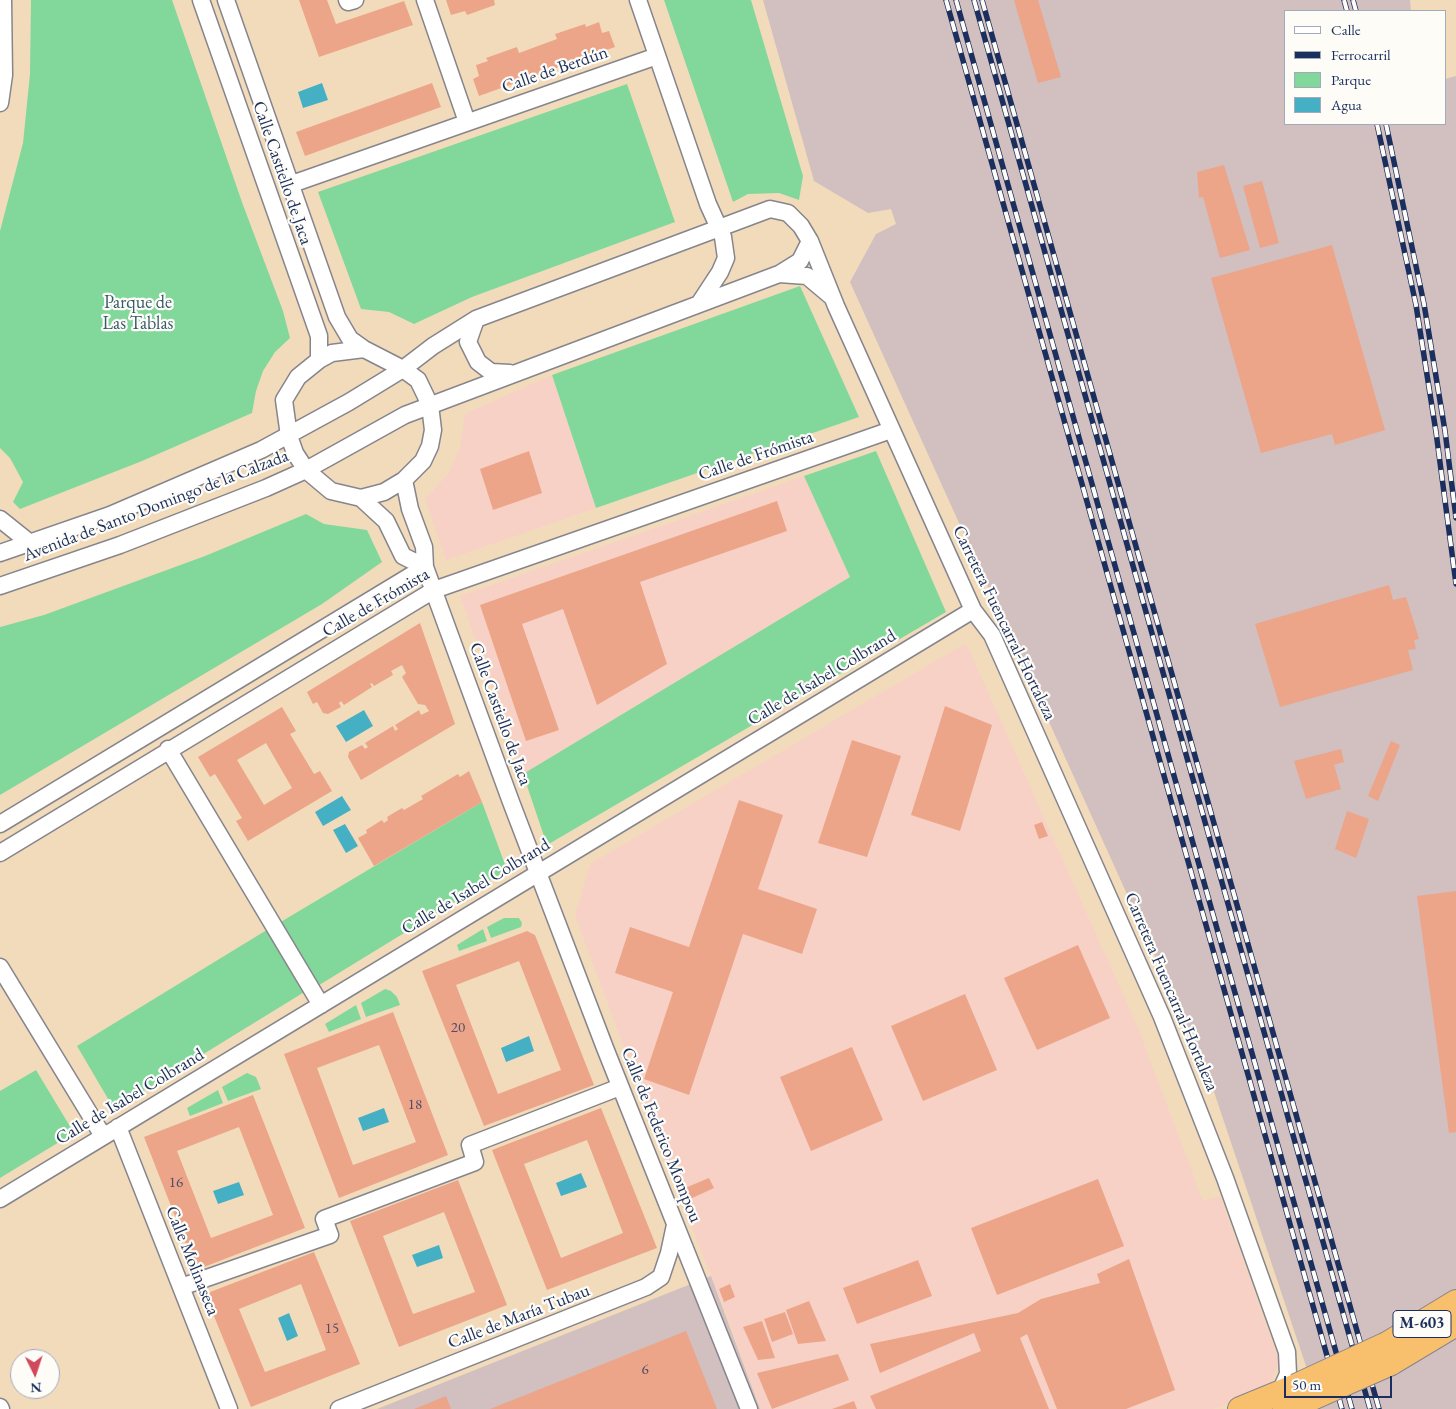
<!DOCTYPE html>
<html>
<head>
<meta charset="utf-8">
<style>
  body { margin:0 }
  #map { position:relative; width:1456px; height:1409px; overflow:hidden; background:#f2dbbb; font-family:"EB Garamond",serif }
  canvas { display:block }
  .legend { position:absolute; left:1284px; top:10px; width:162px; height:115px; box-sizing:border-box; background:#fdfcf7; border:1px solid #a3aaba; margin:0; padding:6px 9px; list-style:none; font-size:15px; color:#1b2f5e }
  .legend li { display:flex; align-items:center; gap:10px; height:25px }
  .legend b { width:25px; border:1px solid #a3aaba }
  .north { position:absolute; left:10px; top:1349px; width:50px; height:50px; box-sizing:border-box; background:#fdfcf7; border:1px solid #a3aaba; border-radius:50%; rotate:176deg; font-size:14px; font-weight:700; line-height:20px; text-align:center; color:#1b2f5e }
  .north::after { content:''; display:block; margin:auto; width:18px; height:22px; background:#d1495b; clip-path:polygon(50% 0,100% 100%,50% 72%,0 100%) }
  .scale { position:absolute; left:1284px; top:1376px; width:108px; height:22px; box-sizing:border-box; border:2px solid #1b2f5e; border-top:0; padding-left:6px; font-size:15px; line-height:18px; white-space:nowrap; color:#1b2f5e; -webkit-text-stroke:4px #fdfcf7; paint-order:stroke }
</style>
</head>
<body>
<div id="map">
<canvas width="1456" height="1409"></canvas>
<ul class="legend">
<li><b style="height:6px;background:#fff"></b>Calle</li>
<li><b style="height:6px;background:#1b2f5e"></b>Ferrocarril</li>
<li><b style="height:14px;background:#82d89b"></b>Parque</li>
<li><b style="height:14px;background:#45b0c4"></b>Agua</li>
</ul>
<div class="north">N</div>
<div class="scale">50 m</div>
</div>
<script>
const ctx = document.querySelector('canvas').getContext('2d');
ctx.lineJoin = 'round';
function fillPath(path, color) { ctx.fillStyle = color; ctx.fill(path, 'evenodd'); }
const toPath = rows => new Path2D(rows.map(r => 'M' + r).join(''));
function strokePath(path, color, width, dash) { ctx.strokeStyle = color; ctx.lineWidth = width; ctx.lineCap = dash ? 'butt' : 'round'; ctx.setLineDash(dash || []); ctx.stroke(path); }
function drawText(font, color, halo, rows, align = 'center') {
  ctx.font = font + ' "EB Garamond",serif'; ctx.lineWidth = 4.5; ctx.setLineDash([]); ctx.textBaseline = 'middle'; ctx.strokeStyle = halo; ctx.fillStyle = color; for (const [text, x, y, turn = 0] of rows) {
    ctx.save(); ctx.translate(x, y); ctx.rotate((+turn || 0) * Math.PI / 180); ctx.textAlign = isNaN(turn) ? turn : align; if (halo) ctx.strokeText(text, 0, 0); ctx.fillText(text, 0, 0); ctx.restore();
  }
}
const built = toPath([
  [552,375,596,508,446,560,425,499,449,473,460,447,465,414],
  [804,476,850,577,523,774,460,596],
  [966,643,1138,1028,1203,1201,1220,1196,1279,1361,1269,1389,1213,1409,760,1409,727,1316,690,1223,575,916,590,864]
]);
const industrial = toPath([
  [763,0,1410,0,1411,11,1285,11,1285,124,1445,124,1445,79,1456,76,1456,1409,1317,1409,1307,1369,1207,1071,850,282,876,234,896,224,891,209,868,213,814,181],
  [711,1276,760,1409,377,1409]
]);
const green = toPath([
  [31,0,172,0,243,205,283,311,290,338,275,352,263,371,256,391,252,413,142,461,20,509,13,502,23,482,10,458,0,448,0,231,23,143,30,74],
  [664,0,751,0,803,176,799,200,779,193,748,194,733,202],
  [627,84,675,222,472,297,414,324,389,312,361,309,318,192],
  [800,286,859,417,596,508,552,375],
  [876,451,946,612,547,845,523,774,850,577,804,476],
  [306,514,324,524,367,530,382,562,322,604,0,795,0,627,44,615,205,556],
  [482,802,507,870,316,987,279,923],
  [504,918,519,918,522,923,521,927,491,938,487,927],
  [270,928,306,991,114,1109,77,1046],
  [483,929,487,941,459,951,457,945],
  [385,989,391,991,397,997,400,1005,366,1017,361,1003],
  [356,1005,361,1019,329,1032,325,1024],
  [36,1070,74,1133,0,1178,0,1091],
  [247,1073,256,1077,261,1089,228,1101,222,1087],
  [218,1090,223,1103,190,1116,187,1108]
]);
const water = toPath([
  [322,83,328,100,303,108,298,92],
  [364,710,373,726,346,742,336,726],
  [342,796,351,810,323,826,315,812],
  [345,824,358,846,346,853,333,830],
  [529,1036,534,1051,506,1062,501,1048],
  [384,1108,389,1122,363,1131,358,1118],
  [581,1173,587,1187,561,1196,556,1183],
  [239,1182,244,1195,218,1204,213,1191],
  [439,1245,443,1258,417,1267,412,1255],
  [289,1313,298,1336,287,1341,278,1318]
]);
const building = toPath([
  [299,0,327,0,336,24,404,1,413,25,319,57],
  [446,0,494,0,495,5,467,15,465,11,451,15],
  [1014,0,1038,0,1061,77,1038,83],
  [599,22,602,33,609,31,615,47,479,96,473,79,479,76,476,65,488,61,486,58,517,47,519,53,557,39,555,34,585,24,586,27],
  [432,83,441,107,305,156,296,132],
  [1224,165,1250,250,1220,258,1203,197,1199,198,1197,172],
  [1262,181,1279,243,1260,248,1243,186],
  [1332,245,1385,430,1335,445,1332,434,1261,453,1211,278],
  [529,451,542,493,493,510,480,469],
  [777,501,787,531,640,582,667,664,597,705,563,609,522,624,559,730,526,741,480,605],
  [1389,585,1393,600,1406,597,1419,639,1414,640,1416,649,1408,650,1413,670,1280,707,1255,624],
  [420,623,455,724,361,780,348,757,349,752,362,745,365,749,368,747,365,743,393,726,395,731,398,729,395,725,419,710,421,715,429,711,425,705,418,704,402,677,406,673,402,665,391,671,393,675,374,686,372,683,370,684,372,687,344,705,341,701,339,703,341,707,328,714,323,713,317,702,313,704,307,692],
  [945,706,992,725,960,831,911,815],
  [282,707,296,731,290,734,314,774,320,771,332,791,248,841,236,821,242,818,215,774,210,777,198,757],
  [266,743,292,788,264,805,237,760],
  [852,740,901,756,867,857,818,843],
  [1391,741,1400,745,1378,801,1368,796],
  [1341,749,1344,762,1334,765,1341,789,1306,799,1294,761],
  [469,771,482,802,374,866,358,838,367,833,366,830,382,820,384,823,388,820,387,817,402,808,404,810,423,799,421,796,458,774,460,777],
  [739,800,783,815,758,889,817,909,802,954,743,934,689,1095,644,1079,673,992,615,973,630,927,689,947],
  [1347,811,1369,819,1356,858,1335,849],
  [1042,822,1048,836,1039,839,1034,825],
  [1456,891,1456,1132,1449,1133,1417,896],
  [527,931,535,935,594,1085,484,1126,422,971],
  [519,961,561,1070,498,1094,456,985],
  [1078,945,1110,1018,1037,1050,1004,978],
  [965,994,997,1070,923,1101,891,1026],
  [393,1012,448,1155,339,1198,284,1054],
  [379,1045,416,1142,353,1165,317,1068],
  [852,1047,883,1120,811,1151,780,1077],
  [253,1095,305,1228,196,1270,144,1137],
  [239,1127,273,1215,211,1238,177,1151],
  [601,1108,657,1248,547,1290,492,1150],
  [587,1140,623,1233,561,1258,524,1164],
  [709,1178,714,1188,690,1199,685,1188],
  [1098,1179,1124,1246,997,1295,971,1228],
  [458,1180,507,1305,399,1347,350,1221],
  [444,1212,475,1292,413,1314,383,1236],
  [314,1252,360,1364,251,1407,205,1294],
  [301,1284,326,1350,265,1372,239,1309],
  [1129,1259,1175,1390,1126,1409,1057,1409,1027,1334,1020,1338,1049,1409,876,1409,870,1396,981,1351,974,1333,880,1373,870,1344,1018,1313,1041,1299,1100,1283,1097,1274],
  [918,1260,932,1296,857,1324,843,1288],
  [730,1284,735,1297,724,1302,719,1289],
  [809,1301,826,1341,798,1344,786,1310],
  [785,1312,793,1334,772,1342,764,1319],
  [762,1321,775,1358,758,1360,743,1327],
  [686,1331,717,1409,490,1409],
  [838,1354,849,1380,772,1409,757,1373],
  [446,1396,451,1409,414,1409],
  [854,1401,857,1409,832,1409]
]);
const minor = toPath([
  [201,0,319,336,319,360],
  [226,0,337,317,350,339,364,349,403,369,418,380,430,405,433,430,430,446,423,461,404,480,384,492,361,498,331,491,306,470,295,453,289,436,284,400,298,377,319,360,332,353,364,349],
  [347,0,348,2,355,0],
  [425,0,467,122],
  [638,0,708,204,723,237,726,258,720,272,699,304],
  [0,103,4,75,3,0],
  [289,185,657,56],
  [779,274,807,276,832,297],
  [476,319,468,342,478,362,491,372,510,373],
  [404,480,410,509,424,547,425,567,511,802,605,1048,749,1409],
  [361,498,386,521,403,556,425,567],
  [0,519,30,543],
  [0,553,110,515,261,450,349,402,403,369,433,346,476,319,770,209,788,213,801,226,810,241,836,306,973,610,992,635,1162,1017,1225,1178,1287,1352,1288,1374,1280,1392],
  [0,586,120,545,266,488,306,470,405,415,779,274,800,261,810,241],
  [168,749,321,1005],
  [0,824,425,567],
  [0,853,434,590,891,430],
  [0,967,103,1136],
  [118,1127,229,1409],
  [0,1199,973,610],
  [181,1287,330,1235,324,1219,475,1162,470,1145,620,1087],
  [0,1407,1,1409],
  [339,1409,646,1287,661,1277,669,1253,675,1225]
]);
const highway = toPath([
  [1387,1344,1456,1302],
  [1391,1363,1456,1324],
  [1240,1409,1296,1386],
  [1285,1409,1301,1403]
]);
const rail = toPath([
  [946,0,1342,1409],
  [956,0,1352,1409],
  [974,0,1370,1409],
  [982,0,1379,1409],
  [1344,0,1347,11],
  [1353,0,1356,11],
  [1377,124,1416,305,1436,432,1456,584],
  [1386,124,1424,304,1445,431,1456,518]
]);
const highwayBridge = toPath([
  [1296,1386,1387,1344],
  [1301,1403,1391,1363]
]);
const numberNames = [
  ["20",458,1028],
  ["18",415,1105],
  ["16",176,1183],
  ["15",332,1329],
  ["6",645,1370]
];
const shields = [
  [1422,1324,58]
];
const shieldNames = [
  ["M-603",1422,1324]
];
const streetNames = [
  ["Calle de Berdún",555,70,-19],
  ["Calle Castiello de Jaca",282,173,71],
  ["Calle de Frómista",756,456,-19],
  ["Avenida de Santo Domingo de la Calzada",156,506,-21],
  ["Calle de Frómista",376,603,-30],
  ["Carretera Fuencarral-Hortaleza",1004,623,64],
  ["Calle de Isabel Colbrand",822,678,-31],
  ["Calle Castiello de Jaca",500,714,70],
  ["Calle de Isabel Colbrand",476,887,-31],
  ["Carretera Fuencarral-Hortaleza",1171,992,67],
  ["Calle de Isabel Colbrand",130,1097,-31],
  ["Calle de Federico Mompou",661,1135,68],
  ["Calle Molinaseca",192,1261,68],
  ["Calle de María Tubau",519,1317,-21]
];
const parkNames = [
  ["Parque de",138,303],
  ["Las Tablas",138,324]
];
fillPath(built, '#f7d1c6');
fillPath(industrial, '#d2bfbf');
fillPath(green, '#82d89b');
fillPath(water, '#45b0c4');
fillPath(building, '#eca589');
strokePath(minor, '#86858c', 19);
strokePath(highway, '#86858c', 26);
strokePath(minor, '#fff', 16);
strokePath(highway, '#f8bf6c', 24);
strokePath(rail, '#1b2f5e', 5.5);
strokePath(rail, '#fdfcf7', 4, [11]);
strokePath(highwayBridge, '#86858c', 26, []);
strokePath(highwayBridge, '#f8bf6c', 24);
drawText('15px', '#4f4c69', null, numberNames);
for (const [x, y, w] of shields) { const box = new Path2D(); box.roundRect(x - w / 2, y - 13.5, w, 27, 4); ctx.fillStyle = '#fdfcf7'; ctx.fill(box); strokePath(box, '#1b2f5e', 1); }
drawText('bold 16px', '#1b2f5e', null, shieldNames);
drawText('18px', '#1b2f5e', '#fdfcf7', streetNames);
drawText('18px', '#35596d', '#fdfcf7', parkNames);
</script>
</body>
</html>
